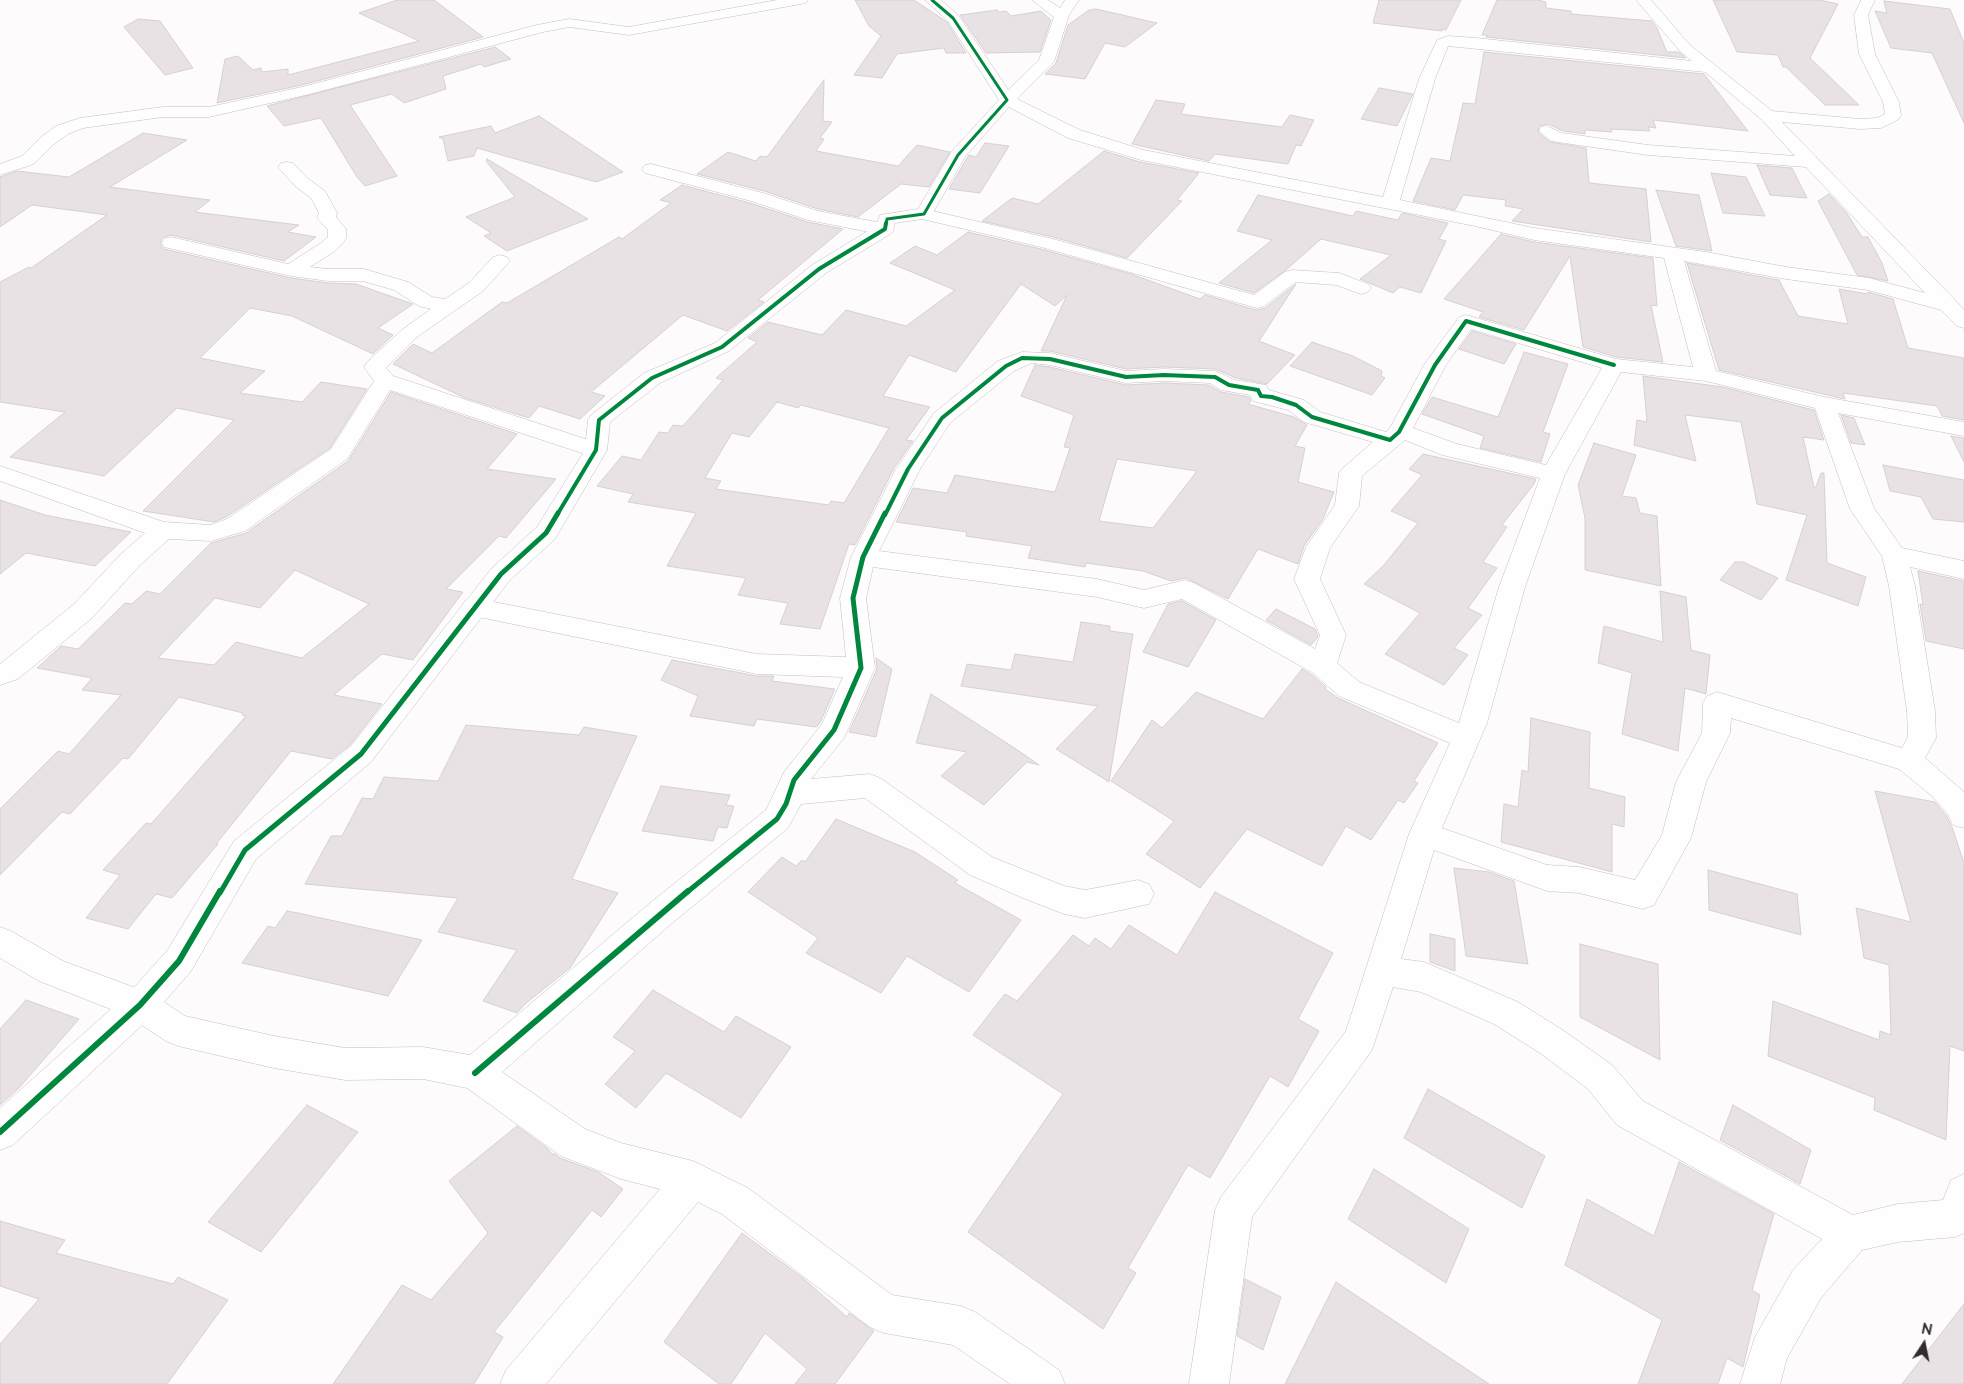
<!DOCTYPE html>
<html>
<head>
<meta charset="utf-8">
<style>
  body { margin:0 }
  #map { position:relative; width:1964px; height:1384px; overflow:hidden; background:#fefbfc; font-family:Raleway,sans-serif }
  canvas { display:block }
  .north { position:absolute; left:1899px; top:1319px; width:50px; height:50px; -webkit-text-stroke:4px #fff; paint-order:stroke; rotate:11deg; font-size:14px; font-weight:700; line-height:20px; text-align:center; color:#342b2e }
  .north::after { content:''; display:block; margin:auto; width:18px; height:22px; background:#342b2e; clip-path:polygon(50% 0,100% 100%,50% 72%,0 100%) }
</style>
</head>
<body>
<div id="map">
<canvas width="1964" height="1384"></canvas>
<div class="north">N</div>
</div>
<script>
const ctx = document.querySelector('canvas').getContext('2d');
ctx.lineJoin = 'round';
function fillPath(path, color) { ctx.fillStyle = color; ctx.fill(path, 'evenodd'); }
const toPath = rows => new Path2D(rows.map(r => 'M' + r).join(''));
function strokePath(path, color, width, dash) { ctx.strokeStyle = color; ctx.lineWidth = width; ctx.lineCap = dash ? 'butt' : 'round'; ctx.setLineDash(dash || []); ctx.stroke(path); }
const building = toPath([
  [397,0,434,0,483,37,302,85,217,103,225,59,238,56,253,70,261,68,262,72,288,69,288,75,419,41,359,13,397,0],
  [855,0,914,0,947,22,966,53,946,53,944,48,897,54,882,78,854,75,881,36,869,26,855,0],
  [1379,0,1461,0,1446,30,1442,29,1442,31,1373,23,1379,0],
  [1497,0,1538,0,1546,2,1546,8,1571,11,1571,14,1652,21,1657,28,1667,52,1679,52,1686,58,1486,37,1487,35,1482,35,1497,0],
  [1713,0,1820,0,1838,4,1810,58,1859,105,1825,105,1786,67,1783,67,1778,55,1737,52,1713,0],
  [1884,1,1950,9,1964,43,1964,123,1932,53,1891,48,1875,11,1887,13,1884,1],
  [1096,9,1157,23,1125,47,1105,43,1085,79,1045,74,1056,63,1068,25,1089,10,1096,9],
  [997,10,999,12,1006,11,1011,16,1041,11,1051,20,1040,52,986,53,960,15,997,10],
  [138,19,160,21,193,68,165,75,124,27,138,19],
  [495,47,511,59,484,67,481,64,443,76,446,89,404,103,392,94,350,105,397,176,365,186,357,177,321,118,284,126,267,106,495,47],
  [1484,52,1704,74,1748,131,1653,120,1656,128,1648,127,1650,131,1611,129,1612,132,1585,130,1585,134,1563,131,1548,124,1539,126,1538,132,1550,142,1586,148,1589,183,1646,189,1651,242,1512,221,1523,209,1505,206,1506,200,1463,195,1455,210,1413,201,1431,158,1450,161,1463,103,1475,104,1484,52],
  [824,80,823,121,832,122,820,138,824,139,816,151,898,166,917,145,950,152,929,187,901,184,858,217,818,209,764,191,697,174,728,152,756,161,760,156,767,157,824,80],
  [1379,88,1413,94,1397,126,1361,119,1379,88],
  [1156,100,1185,104,1181,114,1282,127,1290,115,1314,120,1301,146,1296,145,1288,164,1215,154,1209,161,1132,144,1156,100],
  [539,116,623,172,596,182,477,148,474,156,448,161,443,139,439,137,491,126,495,133,539,116],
  [143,133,187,140,110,187,210,200,195,212,299,225,288,232,316,237,284,261,171,235,162,238,160,244,164,249,291,278,328,283,356,284,413,304,378,328,393,335,373,354,292,316,250,308,200,358,265,371,240,393,302,402,321,382,367,389,330,448,226,517,214,522,143,511,234,420,177,408,104,476,10,457,65,412,0,402,0,282,29,267,31,268,107,215,32,205,0,227,0,177,17,171,69,177,143,133],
  [985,143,1009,146,980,193,949,189,967,158,969,155,976,157,985,143],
  [1104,151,1140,162,1199,173,1177,200,1182,201,1127,258,1053,237,982,221,1012,198,1038,204,1104,151],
  [487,159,588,219,507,251,484,236,491,233,466,217,515,197,486,161,487,159],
  [1757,165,1792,168,1807,198,1770,195,1757,165],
  [1711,173,1746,177,1765,216,1723,213,1711,173],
  [682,185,750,203,808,222,843,229,758,300,764,302,727,331,683,315,591,392,605,396,580,419,539,406,529,418,465,398,393,364,413,344,432,353,502,302,507,303,619,237,622,239,671,203,660,200,682,185],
  [1656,190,1699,195,1712,251,1676,246,1656,190],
  [1829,194,1846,212,1862,237,1868,237,1882,263,1888,281,1857,275,1818,201,1829,194],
  [1258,195,1353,216,1356,211,1398,220,1402,213,1448,223,1439,239,1446,241,1421,293,1400,287,1393,293,1360,279,1391,255,1321,239,1286,270,1254,293,1219,283,1272,240,1237,231,1258,195],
  [968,232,1041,249,1131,274,1200,299,1205,295,1256,310,1265,308,1296,284,1259,341,1295,355,1267,384,1236,378,1215,369,1164,367,1126,369,1050,351,1041,351,1067,295,1055,306,1021,284,956,372,909,355,883,396,930,407,906,440,913,441,894,468,855,545,849,544,820,629,780,624,788,603,738,595,746,578,667,566,696,513,628,502,633,494,597,486,622,456,641,460,659,432,668,433,673,425,683,426,723,380,716,378,757,342,748,338,768,322,822,335,846,310,906,326,955,290,890,263,915,246,937,255,968,232],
  [777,402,798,408,801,405,889,428,844,503,831,501,829,505,716,489,721,481,705,478,732,433,749,437,777,402],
  [1501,234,1534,242,1653,258,1657,306,1651,305,1663,362,1616,357,1583,347,1570,256,1524,330,1479,317,1483,312,1444,299,1501,234],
  [1687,263,1779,280,1798,316,1848,324,1839,289,1867,294,1868,292,1893,299,1908,348,1964,358,1964,420,1942,416,1937,406,1843,393,1845,399,1719,370,1687,263],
  [1472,331,1516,344,1504,364,1459,349,1472,331],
  [1312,342,1353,356,1382,371,1381,376,1385,378,1372,395,1290,366,1312,342],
  [1524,352,1568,364,1543,432,1550,434,1541,462,1480,448,1484,436,1422,414,1432,397,1498,417,1524,352],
  [1035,365,1050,367,1126,385,1164,383,1209,385,1221,392,1249,397,1251,401,1248,404,1294,417,1307,425,1295,446,1305,448,1298,482,1334,492,1323,519,1304,546,1298,564,1258,549,1228,599,1186,578,1171,581,1143,571,1086,563,1085,567,1028,558,1032,546,966,536,967,532,896,522,913,488,947,493,955,475,1055,492,1070,448,1064,447,1074,415,1021,396,1035,365],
  [1117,459,1197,471,1153,528,1099,521,1117,459],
  [1643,376,1723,387,1814,410,1824,440,1803,437,1814,487,1816,487,1821,473,1824,473,1827,563,1866,577,1858,606,1786,580,1807,515,1757,504,1741,422,1685,415,1696,461,1634,445,1637,420,1647,422,1643,376],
  [391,392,517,434,487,469,556,479,506,538,499,536,446,589,463,592,413,660,382,654,334,695,382,704,350,745,332,759,291,751,216,844,218,844,172,898,156,894,128,929,86,918,120,875,103,870,146,823,151,824,246,716,242,715,243,713,179,697,128,759,123,758,70,814,62,812,0,875,0,809,58,751,69,754,121,695,82,690,92,678,37,668,61,646,78,649,125,603,132,604,146,591,160,594,211,543,246,533,348,461,391,392],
  [295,570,369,604,302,658,236,642,214,665,158,658,215,598,260,608,295,570],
  [1841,415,1854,418,1865,445,1851,443,1841,415],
  [1951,436,1964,438,1964,462,1951,436],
  [1594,443,1636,455,1622,496,1636,498,1640,513,1657,516,1661,586,1585,570,1585,518,1578,485,1594,443],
  [1423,454,1536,479,1534,484,1502,525,1507,527,1483,562,1497,568,1468,608,1482,615,1454,648,1468,655,1444,685,1385,654,1420,613,1364,584,1383,566,1418,523,1391,511,1422,475,1409,469,1423,454],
  [1883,465,1964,480,1964,522,1933,519,1921,497,1890,491,1883,465],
  [0,500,45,515,131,532,95,566,26,553,0,574,0,500],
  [1735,562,1743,562,1778,578,1761,600,1720,580,1735,562],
  [1918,571,1964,581,1964,649,1926,641,1920,604,1923,605,1918,571],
  [1660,591,1686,597,1691,650,1710,655,1706,694,1685,688,1678,751,1622,734,1632,673,1598,663,1604,626,1663,642,1660,591],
  [1182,601,1216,620,1188,667,1143,652,1168,604,1182,601],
  [1276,609,1315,629,1318,635,1317,638,1311,645,1266,620,1276,609],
  [1081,622,1110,626,1110,631,1133,634,1109,782,1056,749,1098,706,961,686,967,664,1011,670,1015,654,1073,662,1081,622],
  [876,658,892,669,876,737,849,732,877,669,876,658],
  [672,660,757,676,774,676,772,681,835,689,820,723,816,727,757,719,754,726,690,716,698,696,661,680,672,660],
  [1302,669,1312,675,1326,687,1325,689,1338,698,1438,743,1414,781,1418,783,1404,803,1398,800,1371,840,1346,826,1322,866,1247,829,1200,888,1146,854,1174,821,1111,781,1152,720,1162,728,1196,692,1263,719,1302,669],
  [931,694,1019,751,1039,765,1027,762,984,805,941,776,967,752,916,743,931,694],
  [1531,718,1590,732,1589,788,1625,797,1624,827,1612,824,1612,872,1501,842,1504,804,1518,807,1522,770,1528,772,1531,718],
  [466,725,579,735,584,727,637,736,572,879,618,893,570,968,525,1004,517,1013,483,1001,517,950,438,932,458,898,305,884,331,836,342,836,362,798,373,799,384,777,438,781,466,725],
  [661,786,730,795,726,805,734,806,727,828,718,827,713,841,642,831,661,786],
  [1875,791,1935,802,1946,815,1952,827,1964,863,1964,1051,1950,1046,1946,1140,1874,1110,1875,1098,1768,1056,1773,1001,1879,1040,1880,1031,1891,1035,1889,965,1864,958,1856,908,1911,922,1875,791],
  [836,819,915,852,958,880,955,883,1021,920,969,992,907,956,881,993,806,953,818,938,748,892,782,857,796,866,802,860,805,862,836,819],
  [1454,868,1489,872,1514,881,1528,964,1466,956,1454,868],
  [1708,870,1797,894,1801,935,1709,910,1708,870],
  [1215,892,1333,953,1298,1019,1319,1031,1288,1087,1270,1076,1210,1178,1188,1165,1128,1268,1136,1273,1103,1329,968,1232,1063,1094,973,1035,1005,994,1017,1001,1073,935,1089,946,1095,938,1111,949,1129,925,1177,955,1215,892],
  [287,911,298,913,422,940,388,996,242,963,268,926,275,928,287,911],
  [1430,934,1455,939,1455,971,1430,962,1430,934],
  [1580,944,1658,964,1660,1060,1580,1017,1580,944],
  [653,990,724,1032,736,1016,791,1047,741,1118,666,1073,636,1108,605,1084,635,1051,613,1037,653,990],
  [26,1000,79,1019,19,1088,0,1105,0,1029,26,1000],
  [1428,1089,1545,1156,1522,1208,1404,1138,1428,1089],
  [307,1105,358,1132,261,1252,208,1222,307,1105],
  [1733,1105,1811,1150,1800,1184,1720,1140,1733,1105],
  [517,1126,547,1148,553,1155,554,1153,560,1158,598,1172,623,1189,601,1217,592,1210,494,1332,503,1337,474,1384,333,1384,402,1285,431,1300,488,1233,449,1181,517,1126],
  [1679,1162,1774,1214,1752,1290,1760,1295,1743,1367,1727,1358,1718,1384,1638,1384,1662,1320,1565,1265,1587,1199,1654,1236,1679,1162],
  [1374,1169,1469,1229,1446,1283,1348,1219,1374,1169],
  [0,1221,65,1240,56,1253,173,1284,178,1277,228,1300,167,1384,0,1384,0,1344,39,1299,0,1286,0,1221],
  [742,1233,803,1278,847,1317,849,1313,874,1331,835,1384,795,1384,807,1369,765,1333,731,1384,719,1384,664,1342,742,1233],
  [1245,1279,1281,1297,1263,1350,1237,1336,1245,1279],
  [1336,1282,1489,1384,1285,1384,1336,1282],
  [1964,1304,1964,1384,1902,1384,1964,1304]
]);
const street = toPath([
  [777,0,808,0,806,3,801,4,629,35,569,27,543,32,310,94,209,117,163,117,83,128,68,134,53,145,34,164,0,175,0,164,22,156,41,137,56,126,80,118,163,107,209,107,302,87,537,25,569,19,629,27,777,0],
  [1032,0,1048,0,1060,8,1065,0,1079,0,1069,15,1054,62,1017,99,1080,130,1144,150,1383,197,1419,79,1437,40,1448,36,1476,38,1692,61,1680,51,1636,0,1651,0,1690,45,1772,111,1860,119,1877,118,1885,114,1883,102,1859,54,1854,15,1861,0,1875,0,1868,15,1875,54,1899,102,1901,116,1899,119,1881,128,1860,129,1782,122,1957,302,1964,310,1964,328,1957,326,1941,310,1868,290,1786,279,1684,261,1716,371,1824,397,1964,422,1964,436,1838,413,1874,508,1902,548,1964,561,1964,579,1910,567,1915,586,1935,711,1936,738,1925,758,1964,792,1964,828,1953,825,1948,814,1932,796,1899,769,1731,718,1730,733,1706,782,1691,838,1654,905,1643,909,1579,893,1547,891,1434,850,1401,959,1424,962,1518,1002,1564,1031,1612,1065,1643,1101,1853,1215,1898,1204,1943,1200,1951,1180,1964,1174,1964,1233,1955,1237,1898,1242,1862,1250,1821,1298,1787,1358,1780,1384,1740,1384,1755,1337,1793,1270,1822,1239,1617,1125,1588,1089,1540,1053,1494,1024,1421,992,1393,987,1372,1050,1252,1217,1229,1384,1189,1384,1215,1210,1221,1197,1346,1031,1409,834,1450,743,1339,696,1313,673,1182,599,1144,608,1097,597,873,567,866,598,875,668,844,738,811,779,870,774,880,778,992,857,1064,886,1085,890,1138,880,1149,884,1154,894,1149,904,1085,918,1064,914,1023,898,970,875,865,798,801,804,788,828,671,924,502,1072,585,1129,621,1143,693,1161,748,1188,892,1295,961,1306,975,1312,1059,1370,1065,1384,1010,1384,953,1345,884,1333,870,1327,722,1214,698,1202,546,1384,500,1384,506,1370,660,1189,621,1179,561,1156,467,1088,423,1079,345,1080,274,1068,178,1046,166,1041,128,1016,39,981,0,958,0,927,11,931,63,961,152,994,185,1016,274,1036,345,1048,423,1047,470,1055,649,904,766,810,784,772,822,724,843,677,757,674,474,616,465,613,461,607,465,601,474,598,757,654,846,657,840,598,851,557,896,469,934,413,998,361,1022,352,1050,353,1126,371,1164,369,1215,371,1235,380,1266,385,1269,390,1304,400,1320,412,1386,432,1390,428,1424,365,1459,317,1466,315,1616,359,1693,367,1664,258,1534,240,1475,226,1141,160,1068,138,1001,103,999,100,1001,97,1039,60,1054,17,1032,0],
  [1448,46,1705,72,1761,119,1795,156,1648,145,1562,133,1547,126,1541,127,1539,131,1551,141,1557,142,1648,155,1806,167,1925,293,1869,278,1786,267,1706,252,1534,228,1400,200,1435,79,1448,46],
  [1471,329,1602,368,1546,465,1457,444,1413,428,1446,365,1471,329],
  [1032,363,1050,365,1126,383,1164,381,1210,383,1221,390,1250,395,1253,401,1288,410,1304,422,1373,442,1343,468,1339,473,1335,505,1306,547,1294,579,1320,635,1315,649,1194,583,1185,580,1144,590,1097,579,879,551,920,469,950,423,1014,371,1032,363],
  [1621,372,1706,381,1815,408,1850,509,1882,556,1889,586,1907,711,1908,737,1902,748,1717,692,1707,696,1703,703,1702,733,1676,782,1662,835,1635,880,1579,867,1547,865,1442,828,1487,723,1525,587,1565,474,1621,372],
  [1405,440,1442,455,1540,478,1499,587,1459,723,1359,682,1337,663,1346,635,1320,579,1330,548,1359,506,1362,476,1405,440],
  [287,162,293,163,307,178,325,191,337,213,336,217,346,229,346,238,344,242,335,251,310,267,328,269,364,269,408,282,432,297,445,299,469,283,493,257,500,255,507,257,510,261,483,291,417,337,386,368,393,376,604,445,607,450,604,455,596,457,588,455,390,390,347,459,245,531,211,541,169,539,139,566,92,618,18,679,0,685,0,664,74,604,121,554,145,533,0,481,0,466,164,522,210,525,227,519,331,449,374,381,364,367,367,362,403,329,431,309,419,306,394,290,363,281,328,281,291,276,164,247,162,243,164,239,171,237,288,264,321,243,328,237,328,230,317,218,319,213,311,198,295,186,278,167,281,163,287,162],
  [651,164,763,193,818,211,892,225,894,229,892,233,885,235,808,220,751,201,645,173,642,169,645,165,651,164],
  [924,209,1053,239,1254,295,1285,272,1292,270,1339,273,1368,284,1371,288,1368,292,1361,294,1336,285,1296,282,1264,306,1257,308,1041,247,918,218,915,214,918,210,924,209]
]);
const secondary = toPath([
  [925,0,941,0,958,15,1015,100,965,157,930,218,895,223,892,233,826,273,729,351,660,383,610,422,607,450,555,539,510,580,371,762,256,859,191,971,152,1016,13,1145,0,1150,0,1108,128,994,167,951,234,841,351,746,492,568,537,527,585,450,588,420,591,415,644,373,715,343,812,265,876,226,880,215,918,209,952,151,999,100,948,21,925,0]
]);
const cyclewayFar3 = toPath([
  [886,224,887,219,924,214,958,155,1007,100,953,18,932,0]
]);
const cyclewayFar2 = toPath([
  [557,515,596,450,599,420,652,378,722,347,819,269,885,229,886,223],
  [885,515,908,469,942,418,1006,366,1022,358,1050,359,1126,377,1164,375,1215,377,1229,385,1258,390,1261,396,1272,397,1296,405,1312,417,1390,440,1399,432,1435,365,1466,321,1614,365]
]);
const cyclewayFar1 = toPath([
  [220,893,245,850,361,754,501,574,546,533,558,513],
  [686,893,777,819,786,804,794,780,834,730,861,668,853,598,863,557,885,513]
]);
const cycleway = toPath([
  [475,1073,688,891],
  [0,1132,140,1005,179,961,220,891]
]);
fillPath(building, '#e8e2e4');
strokePath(building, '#d6d0d2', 1);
strokePath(street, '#c4bec0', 1);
strokePath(secondary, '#c4bec0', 1);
fillPath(street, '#fffeff');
fillPath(secondary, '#fffeff');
strokePath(cyclewayFar3, '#00873e', 3);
strokePath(cyclewayFar2, '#00873e', 4);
strokePath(cyclewayFar1, '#00873e', 5);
strokePath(cycleway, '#00873e', 6);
</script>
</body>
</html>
